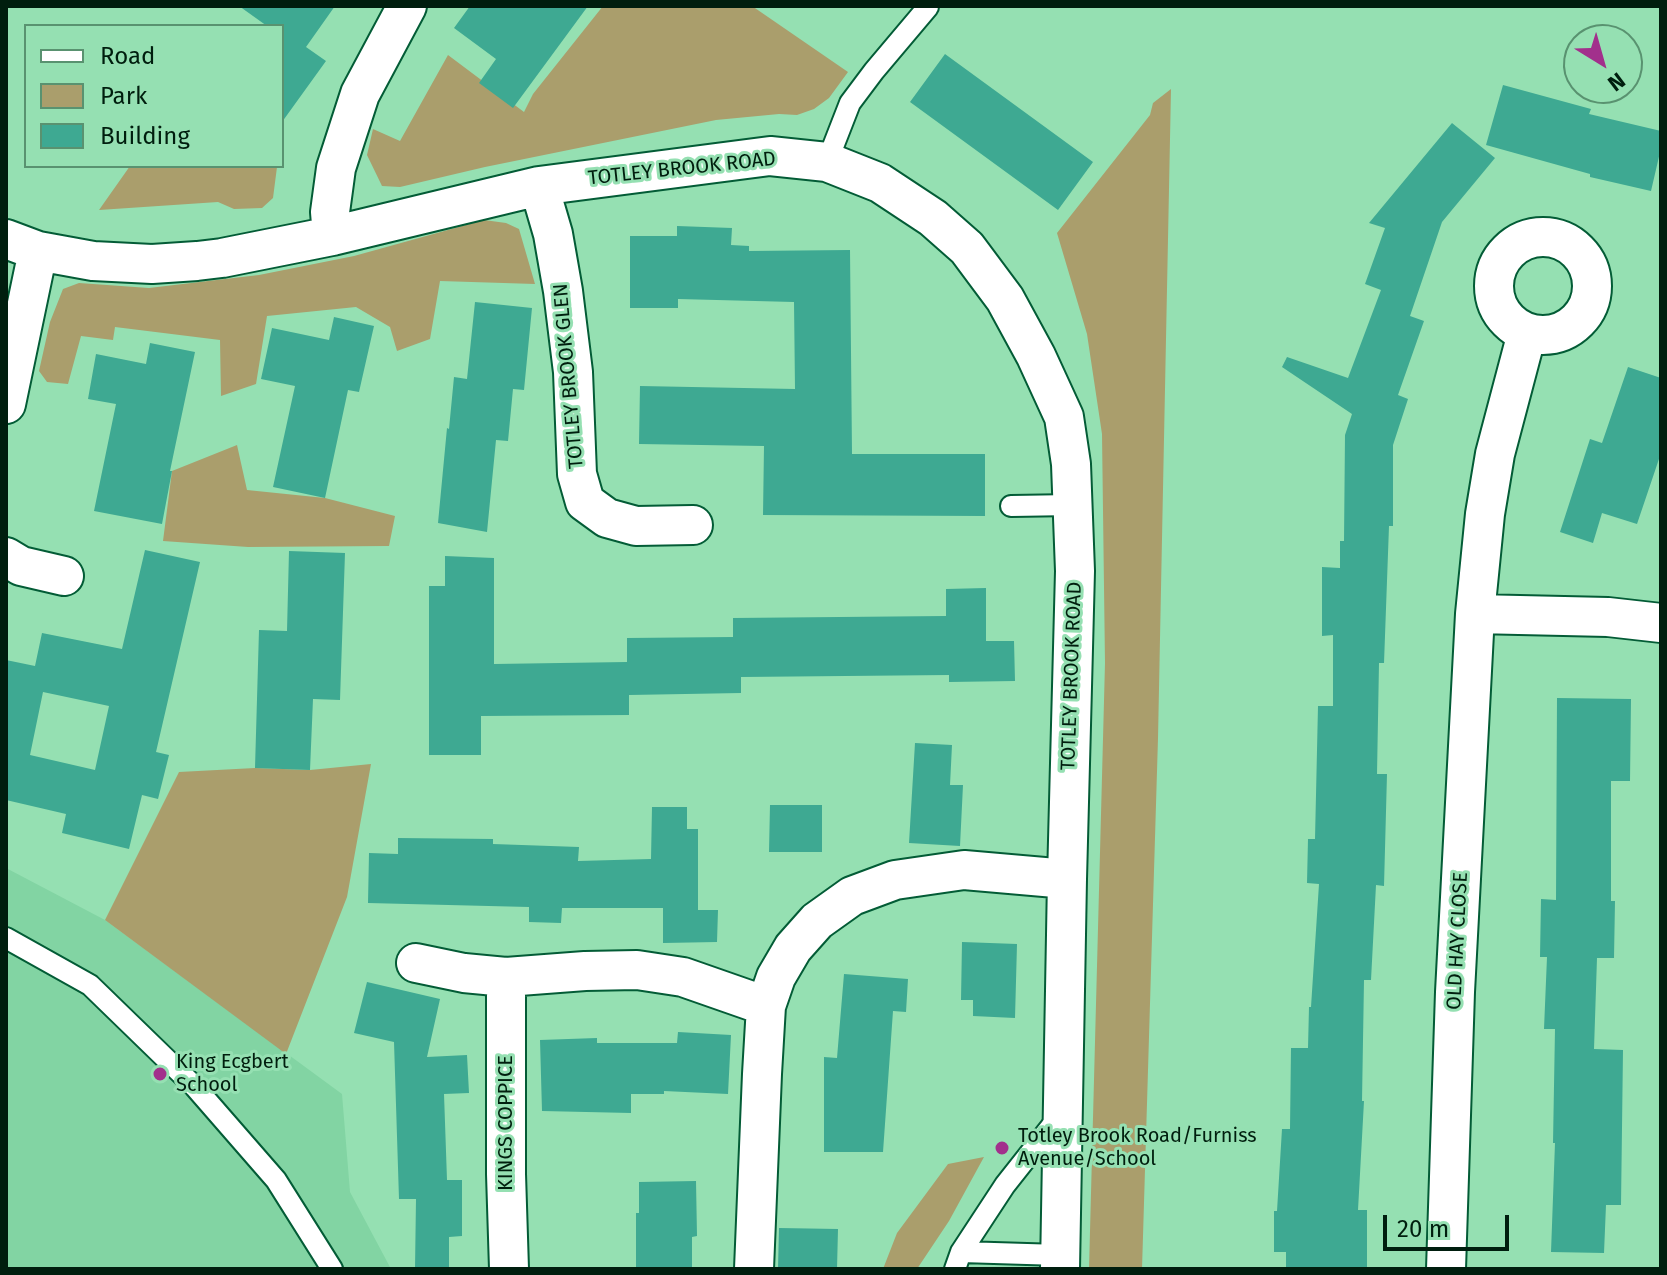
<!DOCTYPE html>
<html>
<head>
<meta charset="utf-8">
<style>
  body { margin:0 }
  #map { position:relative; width:1667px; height:1275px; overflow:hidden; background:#95e0b2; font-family:"Fira Sans",sans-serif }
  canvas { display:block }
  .frame { position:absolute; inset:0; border:8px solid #001e0e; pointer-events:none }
  .legend { position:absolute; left:24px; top:24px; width:260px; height:144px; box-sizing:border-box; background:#95e0b2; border:2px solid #599270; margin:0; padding:10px 14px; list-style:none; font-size:24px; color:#001e0e }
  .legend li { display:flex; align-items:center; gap:16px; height:40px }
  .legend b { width:40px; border:2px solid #599270 }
  .north { position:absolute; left:1563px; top:24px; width:80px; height:80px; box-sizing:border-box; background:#95e0b2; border:2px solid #599270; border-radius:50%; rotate:143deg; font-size:22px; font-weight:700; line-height:32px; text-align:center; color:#001e0e }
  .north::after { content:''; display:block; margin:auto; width:28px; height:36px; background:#a2308c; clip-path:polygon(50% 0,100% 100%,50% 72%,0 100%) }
  .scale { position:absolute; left:1383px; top:1215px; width:126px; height:36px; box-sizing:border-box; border:4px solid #001e0e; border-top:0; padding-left:10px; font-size:24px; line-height:28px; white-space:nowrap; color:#001e0e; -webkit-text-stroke:6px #95e0b2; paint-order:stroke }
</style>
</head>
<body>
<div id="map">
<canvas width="1667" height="1275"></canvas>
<div class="frame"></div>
<ul class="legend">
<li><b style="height:10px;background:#fff"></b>Road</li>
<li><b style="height:22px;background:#aa9e6c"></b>Park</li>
<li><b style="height:22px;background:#3ea992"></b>Building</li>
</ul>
<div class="north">N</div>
<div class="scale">20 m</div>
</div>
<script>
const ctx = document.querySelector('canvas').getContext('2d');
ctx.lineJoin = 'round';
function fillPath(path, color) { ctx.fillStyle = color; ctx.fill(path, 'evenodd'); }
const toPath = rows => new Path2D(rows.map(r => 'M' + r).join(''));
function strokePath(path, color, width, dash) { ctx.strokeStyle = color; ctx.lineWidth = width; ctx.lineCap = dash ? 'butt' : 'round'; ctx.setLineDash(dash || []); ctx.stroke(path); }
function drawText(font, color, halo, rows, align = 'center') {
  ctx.font = font + ' "Fira Sans",sans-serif'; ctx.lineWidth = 6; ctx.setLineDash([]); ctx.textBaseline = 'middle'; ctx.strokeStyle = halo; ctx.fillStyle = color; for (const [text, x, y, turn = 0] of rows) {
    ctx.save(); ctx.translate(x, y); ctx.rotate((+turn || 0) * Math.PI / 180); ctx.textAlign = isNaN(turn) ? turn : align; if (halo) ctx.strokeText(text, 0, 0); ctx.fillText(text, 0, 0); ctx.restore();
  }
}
const built = toPath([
  [6,868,105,920,342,1094,350,1192,391,1269,6,1269]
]);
const green = toPath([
  [603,6,752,6,848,72,829,98,814,109,797,115,779,114,716,120,485,167,400,187,382,186,367,155,373,129,400,141,448,55,524,112,533,94],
  [1171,89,1158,738,1142,1269,1089,1269,1105,663,1102,434,1087,334,1057,233,1150,115,1153,103],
  [130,166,276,166,277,167,273,198,262,208,234,209,218,202,99,210],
  [484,220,506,223,519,229,535,284,440,281,430,339,397,351,390,327,356,307,267,316,256,384,221,396,220,340,115,327,113,340,81,336,68,384,47,382,39,371,50,322,63,289,79,283,149,288,259,275,354,256],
  [237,445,247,490,325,498,395,516,389,546,248,547,163,541,172,471],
  [371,764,347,897,286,1054,105,920,179,772,255,768,310,770],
  [984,1157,949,1221,917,1269,883,1269,897,1233,948,1164]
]);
const building = toPath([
  [239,6,335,6,306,47,326,61,282,122,282,26,267,26],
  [470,6,588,6,513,108,479,83,496,59,454,28],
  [945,54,1093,162,1058,210,910,102],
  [1503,85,1591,109,1589,114,1661,131,1661,148,1651,191,1590,177,1590,174,1486,145],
  [1452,123,1495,158,1442,222,1410,316,1424,321,1398,395,1408,399,1393,445,1393,526,1389,526,1384,663,1379,663,1377,774,1387,774,1384,886,1376,885,1371,980,1364,980,1362,1101,1364,1101,1358,1210,1367,1210,1367,1269,1286,1269,1286,1252,1274,1252,1274,1211,1277,1211,1282,1129,1290,1129,1291,1048,1308,1048,1309,1007,1311,1007,1319,884,1307,883,1308,839,1315,839,1318,706,1333,706,1333,635,1322,636,1322,567,1340,568,1340,541,1344,541,1345,435,1352,414,1282,367,1287,357,1348,378,1381,290,1365,284,1385,228,1369,223],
  [677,226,732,228,731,245,749,246,749,251,850,250,852,454,985,454,985,516,763,515,764,446,639,444,640,386,795,389,794,302,678,299,678,308,630,308,630,236,677,236],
  [475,302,532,308,524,390,513,389,508,441,496,440,487,532,438,523,447,428,449,429,454,377,467,379],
  [334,317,374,326,359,392,348,390,325,498,273,487,295,386,261,379,272,328,329,340],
  [150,343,195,352,170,471,172,471,162,524,94,511,116,404,88,399,96,354,146,364],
  [1628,367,1661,378,1661,453,1637,524,1602,513,1593,543,1560,532,1590,439,1602,443],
  [145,550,200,562,156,752,169,755,158,799,142,795,129,849,62,833,66,814,6,800,6,660,35,666,42,633,122,649],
  [43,692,109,706,95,770,30,755],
  [289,551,345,553,340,700,313,699,310,770,255,768,259,630,287,631],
  [445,556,494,558,494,664,627,662,627,638,733,637,733,618,946,616,946,589,986,588,986,641,1014,641,1015,681,949,682,949,675,741,677,741,693,629,695,629,715,481,716,481,755,429,755,429,586,445,586],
  [1557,698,1631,699,1630,781,1611,781,1611,901,1615,901,1614,958,1597,958,1594,1049,1623,1050,1621,1205,1606,1205,1604,1253,1551,1252,1555,1143,1553,1143,1555,1029,1544,1029,1547,957,1540,957,1541,899,1556,900],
  [915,743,952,745,950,785,963,785,960,846,909,843],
  [770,805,822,805,822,852,769,852],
  [652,807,687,807,687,829,698,829,698,910,718,910,717,942,663,943,663,908,562,908,561,923,529,922,529,907,368,903,369,853,398,854,398,838,493,839,493,844,579,847,578,861,651,859],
  [962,942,1017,944,1015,1018,973,1016,973,1000,961,1000],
  [844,974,908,979,906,1012,893,1011,883,1152,824,1152,824,1057,837,1058],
  [367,982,440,999,427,1057,467,1055,469,1093,444,1094,447,1180,462,1180,462,1236,449,1237,449,1269,415,1269,416,1199,399,1199,394,1042,354,1033],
  [678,1032,731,1035,728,1094,664,1091,664,1094,631,1094,631,1113,542,1111,540,1040,597,1038,597,1043,677,1043],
  [696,1181,697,1236,692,1237,692,1269,636,1269,636,1213,639,1213,639,1182],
  [779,1228,838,1229,837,1269,778,1269]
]);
const lane = toPath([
  [827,162,850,103,874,71,928,7],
  [1011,506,1073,505],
  [6,938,90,985,195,1087,276,1180,332,1269],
  [961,1252,1060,1255],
  [955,1269,961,1252,1005,1185,1058,1118]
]);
const street = toPath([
  [539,186,553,234,563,291,573,372,577,474,585,502,607,518,636,526,693,525],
  [332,236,330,212,336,168,360,94,407,6],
  '1494 286a49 49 0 1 1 98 0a49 49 0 1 1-98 0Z',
  [6,239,38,251,93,261,152,264,197,261,222,258,332,236,539,186,770,156,827,162,880,183,933,218,967,248,1005,299,1036,356,1064,417,1071,464,1075,571,1067,879,1060,1269],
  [6,404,38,251],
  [6,557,21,566,64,576],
  [1475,614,1485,514,1495,454,1527,333],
  [416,963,464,973,506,977,585,971,637,970,683,977,766,1006],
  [506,977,506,1174,509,1269],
  [754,1269,762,1074,766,1006,776,977,793,948,817,921,852,896,895,880,964,870,1067,879],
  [1446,1269,1455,992,1475,614,1608,617,1661,623]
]);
const markers = [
  [160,1074,8,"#a2308c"],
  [1002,1148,8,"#a2308c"]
];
const streetNames = [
  ["TOTLEY BROOK ROAD",682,169,-6],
  ["TOTLEY BROOK GLEN",569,376,-95],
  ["TOTLEY BROOK ROAD",1072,676,-88],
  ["OLD HAY CLOSE",1458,941,-87],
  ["KINGS COPPICE",506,1123,-90]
];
const poiNames = [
  ["King Ecgbert",176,1062],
  ["School",176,1085],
  ["Totley Brook Road/Furniss",1018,1136],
  ["Avenue/School",1018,1159]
];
fillPath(built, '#82d4a3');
fillPath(green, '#aa9e6c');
fillPath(building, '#3ea992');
strokePath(lane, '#035c36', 24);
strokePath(street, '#035c36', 42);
strokePath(lane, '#fff', 20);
strokePath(street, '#fff', 38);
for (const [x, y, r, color] of markers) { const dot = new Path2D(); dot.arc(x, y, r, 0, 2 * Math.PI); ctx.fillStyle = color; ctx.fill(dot); strokePath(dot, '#95e0b2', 3); }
drawText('20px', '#001e0e', '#95e0b2', streetNames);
drawText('20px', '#001e0e', '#95e0b2', poiNames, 'left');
</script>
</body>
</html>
